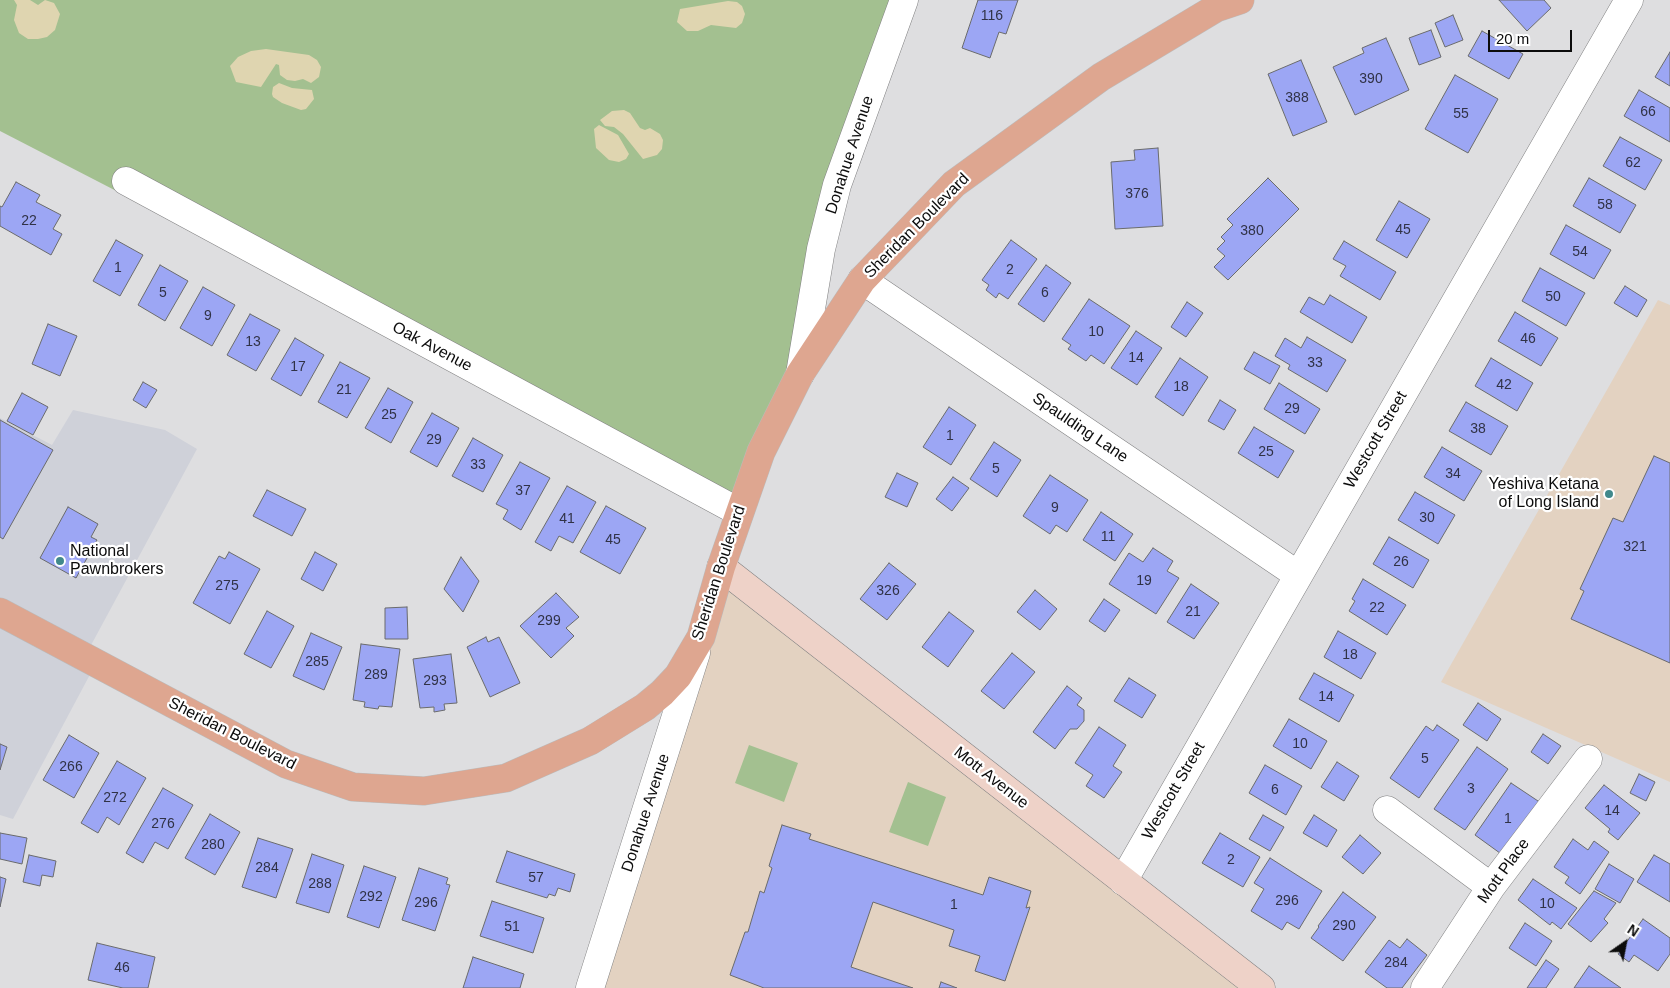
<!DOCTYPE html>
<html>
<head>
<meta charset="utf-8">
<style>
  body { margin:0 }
  #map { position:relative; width:1670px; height:988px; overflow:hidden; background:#dedee0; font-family:Arial,sans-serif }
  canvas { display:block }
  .north { position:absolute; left:1600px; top:918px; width:50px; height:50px; -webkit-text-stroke:4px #fff; paint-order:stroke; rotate:33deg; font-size:14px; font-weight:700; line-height:20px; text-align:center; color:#0c0c0c }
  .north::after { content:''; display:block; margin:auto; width:18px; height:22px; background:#0c0c0c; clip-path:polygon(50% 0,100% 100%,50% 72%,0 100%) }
  .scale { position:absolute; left:1488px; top:30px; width:84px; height:22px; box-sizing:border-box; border:2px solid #0c0c0c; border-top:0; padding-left:6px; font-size:15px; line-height:18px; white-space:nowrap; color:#0c0c0c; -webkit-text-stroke:4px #fff; paint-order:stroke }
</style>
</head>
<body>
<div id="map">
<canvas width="1670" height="988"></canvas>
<div class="north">N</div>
<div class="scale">20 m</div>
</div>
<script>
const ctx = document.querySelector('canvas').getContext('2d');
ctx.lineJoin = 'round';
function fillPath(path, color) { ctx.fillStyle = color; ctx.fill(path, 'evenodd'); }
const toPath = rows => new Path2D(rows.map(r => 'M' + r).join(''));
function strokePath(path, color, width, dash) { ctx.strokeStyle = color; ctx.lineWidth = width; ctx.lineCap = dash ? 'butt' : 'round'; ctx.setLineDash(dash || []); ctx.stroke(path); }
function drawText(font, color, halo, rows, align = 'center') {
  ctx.font = font + ' Arial,sans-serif'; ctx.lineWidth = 4.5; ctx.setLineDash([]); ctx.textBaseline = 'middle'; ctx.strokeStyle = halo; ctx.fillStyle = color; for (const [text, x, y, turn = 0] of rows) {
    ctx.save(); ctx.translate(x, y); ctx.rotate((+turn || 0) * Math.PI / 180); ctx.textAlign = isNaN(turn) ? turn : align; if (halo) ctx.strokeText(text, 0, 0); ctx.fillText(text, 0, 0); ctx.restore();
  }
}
const built = toPath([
  [73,410,165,430,197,449,83,660,94,667,13,819,0,815,0,418,52,445]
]);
const education = toPath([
  [1658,300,1670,305,1670,782,1441,682],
  [721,567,1255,988,597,988]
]);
const green = toPath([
  [0,0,906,0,828,222,800,374,739,512,0,131],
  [749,745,798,763,784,802,735,783],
  [908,782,946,797,928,846,889,832]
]);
const sand = toPath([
  [14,0,30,0,38,5,45,0,54,3,60,14,55,30,47,37,38,39,28,39,19,33,14,20,17,5],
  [728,1,737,2,742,6,745,14,742,23,736,28,711,25,698,31,687,31,677,22,680,9],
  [266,49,309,55,317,60,321,67,319,77,311,83,303,79,295,81,287,80,280,75,279,65,276,64,261,87,236,82,230,66,238,57,251,51],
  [279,83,292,88,312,90,314,99,306,109,301,110,282,103,273,97,272,94,273,87],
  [624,110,630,113,640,128,645,130,650,128,660,134,663,140,662,149,657,155,643,159,623,134,614,127,605,126,600,120,612,111],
  [599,125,618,135,629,154,626,159,619,162,609,160,596,148,594,129]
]);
const building = toPath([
  [978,0,1018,0,1006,34,999,32,990,58,962,48,978,0],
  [1499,0,1544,0,1551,8,1527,31,1499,0],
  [1453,15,1463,40,1445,47,1435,23,1453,15],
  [1431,30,1441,57,1419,65,1409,38,1431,30],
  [1482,31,1523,54,1509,79,1468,56,1482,31],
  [1386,38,1409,90,1355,115,1333,67,1364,53,1362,48,1386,38],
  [1670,52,1670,86,1655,77,1670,52],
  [1301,60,1327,122,1293,136,1268,74,1301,60],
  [1455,75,1498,99,1468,153,1425,129,1455,75],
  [1639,90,1670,108,1670,142,1624,116,1639,90],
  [1620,137,1662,160,1645,190,1603,166,1620,137],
  [1158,148,1163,226,1115,229,1111,162,1135,160,1134,150,1158,148],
  [1268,178,1299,209,1228,280,1214,267,1225,256,1217,249,1225,241,1221,237,1233,225,1227,219,1268,178],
  [1589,178,1636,205,1620,233,1573,206,1589,178],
  [16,182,40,195,36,202,61,215,53,229,62,234,51,255,0,226,0,206,2,207,16,182],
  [1399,201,1430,219,1407,258,1376,240,1399,201],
  [1566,225,1611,250,1594,279,1550,254,1566,225],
  [116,240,143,255,120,296,93,281,116,240],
  [1011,240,1037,259,1008,299,999,293,996,298,986,290,989,285,982,280,1011,240],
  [1344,241,1396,272,1380,300,1340,276,1346,266,1333,259,1344,241],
  [160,265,188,281,165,321,138,305,160,265],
  [1046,265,1071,283,1044,322,1018,304,1046,265],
  [1540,268,1585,293,1566,326,1522,301,1540,268],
  [1625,286,1647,300,1637,317,1614,303,1625,286],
  [203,287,235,305,212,346,180,328,203,287],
  [1330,295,1367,317,1352,343,1300,312,1309,297,1324,305,1330,295],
  [1089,299,1130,326,1104,364,1091,355,1086,361,1068,349,1071,345,1062,339,1089,299],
  [1187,302,1203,313,1186,337,1171,327,1187,302],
  [1515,312,1558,338,1541,366,1498,341,1515,312],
  [250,314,280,330,256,371,227,355,250,314],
  [48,324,77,336,60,376,32,364,48,324],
  [1136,331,1162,348,1137,385,1111,368,1136,331],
  [1307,337,1346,360,1327,392,1288,369,1290,365,1275,356,1285,338,1301,348,1307,337],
  [295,338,324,355,301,396,271,379,295,338],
  [1254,352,1280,366,1270,384,1244,369,1254,352],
  [1180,358,1208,377,1183,416,1155,397,1180,358],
  [1491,358,1533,383,1517,411,1475,386,1491,358],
  [340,362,370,378,347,418,318,402,340,362],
  [143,382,157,390,146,408,133,400,143,382],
  [1279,383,1320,409,1305,434,1264,409,1279,383],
  [388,388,413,402,391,443,365,428,388,388],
  [22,393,48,407,33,435,7,421,22,393],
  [1220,400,1236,410,1224,430,1208,421,1220,400],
  [1466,402,1508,426,1491,455,1449,431,1466,402],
  [949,407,976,425,951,465,923,447,949,407],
  [432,413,459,428,437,467,410,452,432,413],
  [0,420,53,450,3,539,0,537,0,420],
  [1254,427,1294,451,1278,478,1238,453,1254,427],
  [473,438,503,455,483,492,452,476,473,438],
  [994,442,1021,460,997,497,970,479,994,442],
  [1442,447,1482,471,1464,501,1424,477,1442,447],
  [1654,456,1670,463,1670,663,1571,619,1584,591,1580,589,1613,518,1623,522,1654,456],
  [520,462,550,478,521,530,503,519,508,510,496,504,520,462],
  [897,473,918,483,907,507,885,497,897,473],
  [1050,475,1088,500,1067,532,1056,525,1050,534,1023,516,1050,475],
  [953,477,969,488,952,511,936,499,953,477],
  [567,486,596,502,573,543,559,536,551,551,535,542,567,486],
  [267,490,306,509,292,536,253,516,267,490],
  [1415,492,1455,515,1438,544,1398,520,1415,492],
  [606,506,646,528,620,574,580,552,606,506],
  [68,507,98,524,91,537,97,540,76,578,40,558,68,507],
  [1101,512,1133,534,1115,561,1083,540,1101,512],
  [1389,537,1429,560,1413,588,1373,564,1389,537],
  [1153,548,1173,561,1167,571,1179,578,1156,614,1109,584,1129,553,1143,562,1153,548],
  [229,552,260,569,230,624,193,603,219,556,225,559,229,552],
  [315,552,337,564,323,591,301,579,315,552],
  [461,557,479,581,463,612,444,589,461,557],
  [889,563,916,584,887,620,860,599,889,563],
  [1363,579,1406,605,1387,635,1349,611,1355,601,1352,599,1363,579],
  [1191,584,1219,603,1194,639,1167,622,1191,584],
  [1035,590,1057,609,1040,630,1017,612,1035,590],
  [556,593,579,617,566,628,574,636,551,658,520,626,556,593],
  [1104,599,1120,610,1105,632,1089,621,1104,599],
  [407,607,408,639,385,639,385,608,407,607],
  [267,611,294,626,271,668,244,654,267,611],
  [949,612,974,631,948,667,922,647,949,612],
  [1338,631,1376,653,1361,679,1324,657,1338,631],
  [311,633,342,647,324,690,293,676,311,633],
  [486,637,488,642,499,637,520,683,490,697,467,647,486,637],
  [361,644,400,649,392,707,379,706,378,709,364,707,365,702,353,700,361,644],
  [1012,653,1035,672,1004,709,981,691,1012,653],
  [451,654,457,703,444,704,445,710,434,712,434,707,420,708,413,659,451,654],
  [1314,673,1354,695,1339,722,1299,699,1314,673],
  [1129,678,1156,695,1142,718,1114,701,1129,678],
  [1067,686,1082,698,1077,705,1084,710,1084,721,1077,729,1070,729,1055,749,1033,732,1067,686],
  [1478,703,1501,719,1487,741,1463,725,1478,703],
  [1289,719,1327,741,1311,769,1273,746,1289,719],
  [1437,725,1459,740,1419,798,1390,778,1426,726,1433,731,1437,725],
  [1099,727,1126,745,1113,766,1122,772,1104,798,1086,786,1093,775,1075,763,1099,727],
  [1543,734,1561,746,1548,764,1531,752,1543,734],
  [69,735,99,753,74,798,43,780,69,735],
  [0,744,7,747,0,770,0,744],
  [1477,747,1508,769,1465,830,1434,809,1477,747],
  [117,761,146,778,119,825,107,817,98,833,81,823,117,761],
  [1337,762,1359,776,1344,801,1321,787,1337,762],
  [1265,765,1302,786,1286,815,1249,793,1265,765],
  [1639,774,1655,782,1646,801,1630,793,1639,774],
  [1511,783,1541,803,1504,856,1475,835,1511,783],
  [1604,785,1640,813,1618,840,1608,832,1610,829,1585,808,1604,785],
  [163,788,193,805,168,849,155,842,143,863,126,853,163,788],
  [210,814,240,832,215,875,185,858,210,814],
  [1263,815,1284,827,1270,851,1249,839,1263,815],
  [1314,815,1337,830,1327,847,1303,833,1314,815],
  [782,825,811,834,809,839,983,895,989,877,1031,891,1026,908,1030,907,1005,981,975,971,980,956,949,946,954,930,873,902,851,967,913,988,764,988,730,975,745,932,748,932,760,891,764,893,772,868,769,866,782,825],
  [0,833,27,838,22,864,0,859,0,833],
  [1220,833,1260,857,1243,887,1202,863,1220,833],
  [1360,835,1381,853,1363,874,1342,857,1360,835],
  [258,838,293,849,276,898,242,887,258,838],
  [1573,839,1588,850,1594,841,1609,852,1580,894,1565,883,1569,877,1554,867,1573,839],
  [507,851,575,874,570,892,558,888,555,896,549,894,547,898,496,882,507,851],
  [312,854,344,865,329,913,296,903,312,854],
  [29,855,56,861,53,877,42,875,40,886,23,882,29,855],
  [1654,855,1670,864,1670,902,1637,882,1654,855],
  [1270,858,1322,891,1299,929,1287,922,1282,930,1251,911,1264,889,1254,883,1270,858],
  [1609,864,1634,879,1620,903,1595,889,1609,864],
  [364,866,396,877,379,928,347,917,364,866],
  [419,868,448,878,446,884,450,885,435,931,402,920,419,868],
  [0,877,6,879,0,907,0,877],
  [1533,879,1577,908,1561,929,1552,922,1550,925,1518,900,1533,879],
  [1594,891,1616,903,1604,919,1608,923,1591,942,1568,924,1594,891],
  [1343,892,1376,917,1343,961,1311,938,1319,927,1318,926,1343,892],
  [492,901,544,918,533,953,480,936,492,901],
  [1643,919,1670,938,1670,954,1658,971,1634,955,1629,962,1618,954,1643,919],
  [1525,923,1552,941,1536,966,1509,948,1525,923],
  [1407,939,1427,955,1402,988,1387,988,1365,972,1389,940,1400,948,1407,939],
  [97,943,155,957,148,988,123,988,88,980,97,943],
  [473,957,524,974,520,988,463,988,473,957],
  [1546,960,1559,969,1546,988,1527,988,1546,960],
  [1589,966,1621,988,1574,988,1589,966],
  [941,982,957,988,939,988,941,982]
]);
const street = toPath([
  [126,181,739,512],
  [862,280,1298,575],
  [800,374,821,249,837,185,904,0],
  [1387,810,1491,887],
  [1123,881,1629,0],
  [590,988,696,653],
  [1425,988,1491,887,1588,759]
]);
const secondary = toPath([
  [721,567,1261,988]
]);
const primary = toPath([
  [0,612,286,764,353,787,424,791,506,778,590,741,645,707,662,693,678,676,701,637,721,567,761,452,800,374,862,280,954,184,1101,77,1216,8,1240,0]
]);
const markers = [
  [1609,494,5,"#41898c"],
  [60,561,5,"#41898c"]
];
const numberNames = [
  ["116",992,16],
  ["390",1371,79],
  ["388",1297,98],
  ["66",1648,112],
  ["55",1461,114],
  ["62",1633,163],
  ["376",1137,194],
  ["58",1605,205],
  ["22",29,221],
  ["45",1403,230],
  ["380",1252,231],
  ["54",1580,252],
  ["1",118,268],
  ["2",1010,270],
  ["5",163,293],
  ["6",1045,293],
  ["50",1553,297],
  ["9",208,316],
  ["10",1096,332],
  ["46",1528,339],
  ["13",253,342],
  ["14",1136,358],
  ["33",1315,363],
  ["17",298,367],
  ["42",1504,385],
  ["18",1181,387],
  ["21",344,390],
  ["29",1292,409],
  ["25",389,415],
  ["38",1478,429],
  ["1",950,436],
  ["29",434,440],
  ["25",1266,452],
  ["33",478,465],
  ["5",996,469],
  ["34",1453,474],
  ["37",523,491],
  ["9",1055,508],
  ["30",1427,518],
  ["41",567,519],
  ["11",1108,537],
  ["45",613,540],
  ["321",1635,547],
  ["26",1401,562],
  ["19",1144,581],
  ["275",227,586],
  ["326",888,591],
  ["22",1377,608],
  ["21",1193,612],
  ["299",549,621],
  ["18",1350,655],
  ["285",317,662],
  ["289",376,675],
  ["293",435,681],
  ["14",1326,697],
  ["10",1300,744],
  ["5",1425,759],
  ["266",71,767],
  ["3",1471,789],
  ["6",1275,790],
  ["272",115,798],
  ["14",1612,811],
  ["1",1508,819],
  ["276",163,824],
  ["280",213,845],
  ["2",1231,860],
  ["284",267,868],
  ["57",536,878],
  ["288",320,884],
  ["292",371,897],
  ["296",1287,901],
  ["296",426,903],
  ["10",1547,904],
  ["1",954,905],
  ["290",1344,926],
  ["51",512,927],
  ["284",1396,963],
  ["46",122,968]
];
const streetNames = [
  ["Donahue Avenue",850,155,-72],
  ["Sheridan Boulevard",917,226,-45],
  ["Oak Avenue",432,347,28],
  ["Spaulding Lane",1080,428,34],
  ["Westcott Street",1376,440,-60],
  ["Sheridan Boulevard",719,573,-72],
  ["Sheridan Boulevard",232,734,27],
  ["Mott Avenue",991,778,38],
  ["Westcott Street",1174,791,-60],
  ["Donahue Avenue",646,813,-72],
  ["Mott Place",1504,871,-54]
];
const poiNames = [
  ["Yeshiva Ketana",1599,485],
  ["of Long Island",1599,503],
  ["National",70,552,"left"],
  ["Pawnbrokers",70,570,"left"]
];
fillPath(built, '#cfd1d9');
fillPath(education, '#e3d2c1');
fillPath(green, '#a3c090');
fillPath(sand, '#dfd5b0');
fillPath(building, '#9ca6f4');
strokePath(building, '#6a6b6c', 1);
strokePath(street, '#828283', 29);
strokePath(secondary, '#828283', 29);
strokePath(primary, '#bbb', 29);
strokePath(street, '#fff', 28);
strokePath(secondary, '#eed2c8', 28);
strokePath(primary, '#dea690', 28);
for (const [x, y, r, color] of markers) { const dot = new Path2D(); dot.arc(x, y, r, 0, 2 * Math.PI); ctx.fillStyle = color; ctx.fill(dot); strokePath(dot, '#fff', 2); }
drawText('14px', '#303246', null, numberNames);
drawText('16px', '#0c0c0c', '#fff', streetNames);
drawText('16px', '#0c0c0c', '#fff', poiNames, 'right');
</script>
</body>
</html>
